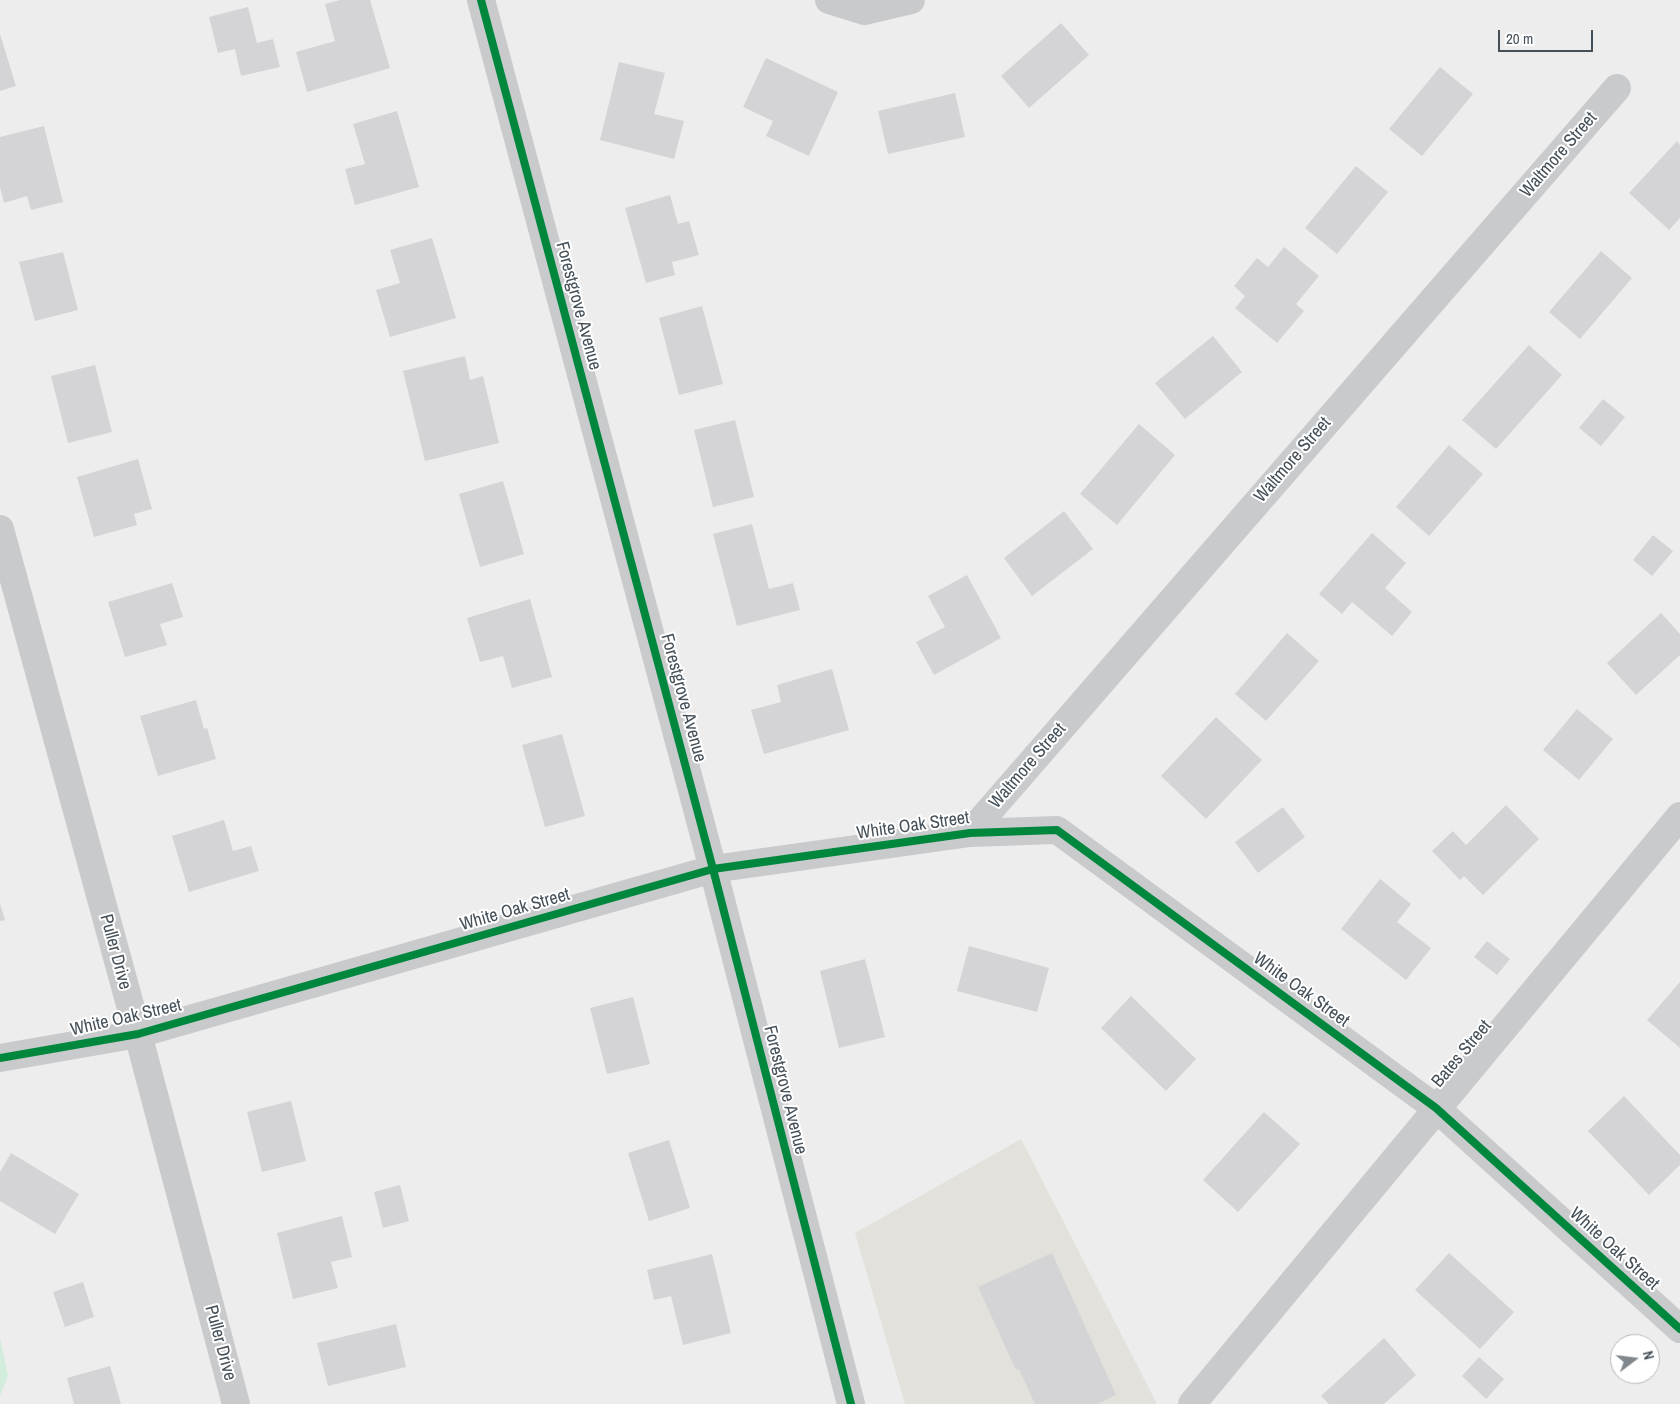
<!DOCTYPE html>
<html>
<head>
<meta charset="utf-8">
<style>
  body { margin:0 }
  #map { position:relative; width:1680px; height:1404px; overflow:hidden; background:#eeeded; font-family:"Archivo Narrow",sans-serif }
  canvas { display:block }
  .north { position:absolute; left:1610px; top:1334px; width:50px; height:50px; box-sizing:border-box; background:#fff; border:1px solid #b5b9bd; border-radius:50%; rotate:75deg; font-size:14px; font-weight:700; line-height:20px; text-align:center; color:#455059 }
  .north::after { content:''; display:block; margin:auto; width:18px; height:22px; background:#80878d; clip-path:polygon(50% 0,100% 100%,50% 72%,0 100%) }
  .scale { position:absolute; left:1498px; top:30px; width:95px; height:22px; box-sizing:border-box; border:2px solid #455059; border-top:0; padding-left:6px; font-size:15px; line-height:18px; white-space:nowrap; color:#455059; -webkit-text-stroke:4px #fff; paint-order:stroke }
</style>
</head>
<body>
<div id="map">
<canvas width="1680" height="1404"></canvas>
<div class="north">N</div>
<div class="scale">20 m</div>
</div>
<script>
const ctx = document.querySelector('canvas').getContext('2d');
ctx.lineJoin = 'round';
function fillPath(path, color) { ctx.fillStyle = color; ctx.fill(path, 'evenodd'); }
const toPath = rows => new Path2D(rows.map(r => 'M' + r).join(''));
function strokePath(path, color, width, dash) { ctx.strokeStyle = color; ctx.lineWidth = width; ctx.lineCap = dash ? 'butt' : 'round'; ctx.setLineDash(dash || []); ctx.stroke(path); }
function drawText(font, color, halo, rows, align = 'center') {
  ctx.font = font + ' "Archivo Narrow",sans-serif'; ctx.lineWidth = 4; ctx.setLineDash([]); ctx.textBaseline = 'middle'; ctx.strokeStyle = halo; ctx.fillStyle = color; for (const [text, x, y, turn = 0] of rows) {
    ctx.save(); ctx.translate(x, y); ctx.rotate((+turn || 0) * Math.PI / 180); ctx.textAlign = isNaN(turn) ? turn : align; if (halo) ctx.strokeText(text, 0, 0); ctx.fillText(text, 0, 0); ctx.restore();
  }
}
const commercial = toPath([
  [1021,1139,1157,1404,905,1404,855,1233]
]);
const green = toPath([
  [0,1338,8,1376,0,1396]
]);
const building = toPath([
  [340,0,370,0,390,68,307,92,296,52,335,41,325,4],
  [248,7,257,43,273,39,280,67,241,76,235,49,218,53,209,17],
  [1061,23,1089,55,1029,108,1001,76],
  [0,34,16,86,0,91],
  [766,58,838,92,809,156,766,136,773,121,743,107],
  [619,62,665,73,654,114,684,121,674,159,600,140],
  [1440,67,1473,94,1422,156,1389,129],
  [955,93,965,137,888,154,878,111],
  [397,111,419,187,355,205,345,169,365,164,353,124],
  [44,126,63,202,31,210,27,196,4,203,0,187,0,137],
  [1677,141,1680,145,1680,218,1669,230,1629,193],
  [1356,166,1388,192,1337,254,1305,228],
  [670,195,678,224,689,221,699,255,672,262,675,275,646,283,625,208],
  [432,238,456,318,390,337,376,290,400,283,390,250],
  [1284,247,1319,276,1296,304,1304,311,1277,343,1235,308,1245,296,1234,286,1257,258,1268,267],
  [1601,251,1632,278,1580,339,1549,312],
  [63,252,78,310,35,321,19,262],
  [702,306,723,384,679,395,659,318],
  [1213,336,1242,372,1185,419,1155,383],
  [1529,345,1562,375,1496,449,1462,420],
  [465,356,470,380,483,376,499,443,425,461,403,371],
  [95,365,112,432,68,443,51,376],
  [1603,399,1625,417,1601,446,1579,428],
  [735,420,754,497,713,507,694,430],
  [1139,424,1175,455,1117,525,1080,494],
  [1449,445,1483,474,1429,536,1396,507],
  [138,459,152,509,134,514,137,525,94,537,77,477],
  [503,481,524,554,480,567,459,494],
  [1064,511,1093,549,1032,596,1004,558],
  [752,524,769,589,793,583,800,610,737,626,713,534],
  [1372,533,1406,563,1385,588,1412,612,1392,636,1352,602,1342,614,1319,594],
  [1653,535,1673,551,1652,576,1633,560],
  [967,575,1001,638,934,675,916,642,945,627,928,596],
  [172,583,183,617,160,624,167,645,125,657,108,602],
  [530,599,552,677,512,688,503,656,480,662,467,618],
  [1661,613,1680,634,1680,655,1636,695,1607,663],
  [1287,633,1319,661,1266,721,1235,694],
  [832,669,849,730,764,754,751,710,781,702,777,685],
  [196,700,204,729,207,728,216,759,158,776,140,716],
  [1577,709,1613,739,1579,780,1543,750],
  [1216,717,1262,760,1206,819,1161,776],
  [562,734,585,816,545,827,522,745],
  [1506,805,1539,839,1483,895,1464,876,1460,880,1432,851,1453,831,1466,845],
  [1283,807,1305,837,1258,873,1235,842],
  [224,820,233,851,251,846,259,871,189,892,172,836],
  [1380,879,1411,904,1397,922,1431,948,1406,980,1341,929],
  [0,904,5,920,0,921],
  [1487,941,1510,959,1497,975,1474,957],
  [969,946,1049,968,1037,1012,957,991],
  [865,959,885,1037,839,1048,820,971],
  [1680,982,1680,1048,1647,1020],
  [1131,996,1196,1059,1166,1091,1101,1028],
  [633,997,650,1064,607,1074,590,1008],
  [1624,1096,1680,1155,1680,1165,1649,1195,1588,1131],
  [291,1101,306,1161,262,1172,247,1112],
  [1264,1112,1300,1144,1238,1212,1203,1180],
  [669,1140,690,1208,649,1221,628,1153],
  [11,1153,79,1194,55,1234,0,1201,0,1172],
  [400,1185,409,1221,383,1228,374,1192],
  [342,1216,352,1257,331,1262,338,1288,293,1299,277,1233],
  [1052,1253,1116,1395,1097,1404,1035,1404,1019,1369,1016,1370,978,1287],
  [1449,1253,1514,1312,1480,1349,1415,1290],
  [712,1254,731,1333,683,1345,671,1296,654,1300,647,1270],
  [83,1282,94,1317,65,1327,53,1292],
  [396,1324,406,1367,328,1386,317,1343],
  [1384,1338,1416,1375,1384,1404,1329,1404,1321,1396],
  [1479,1357,1504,1379,1486,1399,1462,1376],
  [110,1366,121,1404,74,1404,67,1378]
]);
const minor = toPath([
  [481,0,713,869,851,1404],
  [829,0,864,11,911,0],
  [0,529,138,1034,236,1404],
  [970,833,1617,88],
  [0,1058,138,1034,713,869,970,833,1057,830,1436,1108,1680,1329],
  [1192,1404,1680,816]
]);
const cycleway = toPath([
  [481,0,713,869,851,1404],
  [0,1058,138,1034,713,869,970,833,1057,830,1436,1108,1680,1329]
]);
const streetNames = [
  ["Waltmore Street",1559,155,-49],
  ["Forestgrove Avenue",578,306,75],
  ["Waltmore Street",1293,460,-49],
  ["Forestgrove Avenue",683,698,75],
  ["Waltmore Street",1028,766,-49],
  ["White Oak Street",913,826,-8],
  ["White Oak Street",515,910,-16],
  ["Puller Drive",115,952,75],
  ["White Oak Street",1301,990,36],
  ["White Oak Street",126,1018,-13],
  ["Bates Street",1462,1054,-50],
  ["Forestgrove Avenue",785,1090,76],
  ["White Oak Street",1614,1249,42],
  ["Puller Drive",220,1343,75]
];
fillPath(commercial, '#e3e1db');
fillPath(green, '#d2eddb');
fillPath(building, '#d4d4d6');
strokePath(minor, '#c8cacc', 28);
strokePath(cycleway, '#00873e', 8);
drawText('18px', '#455059', '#fff', streetNames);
</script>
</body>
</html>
